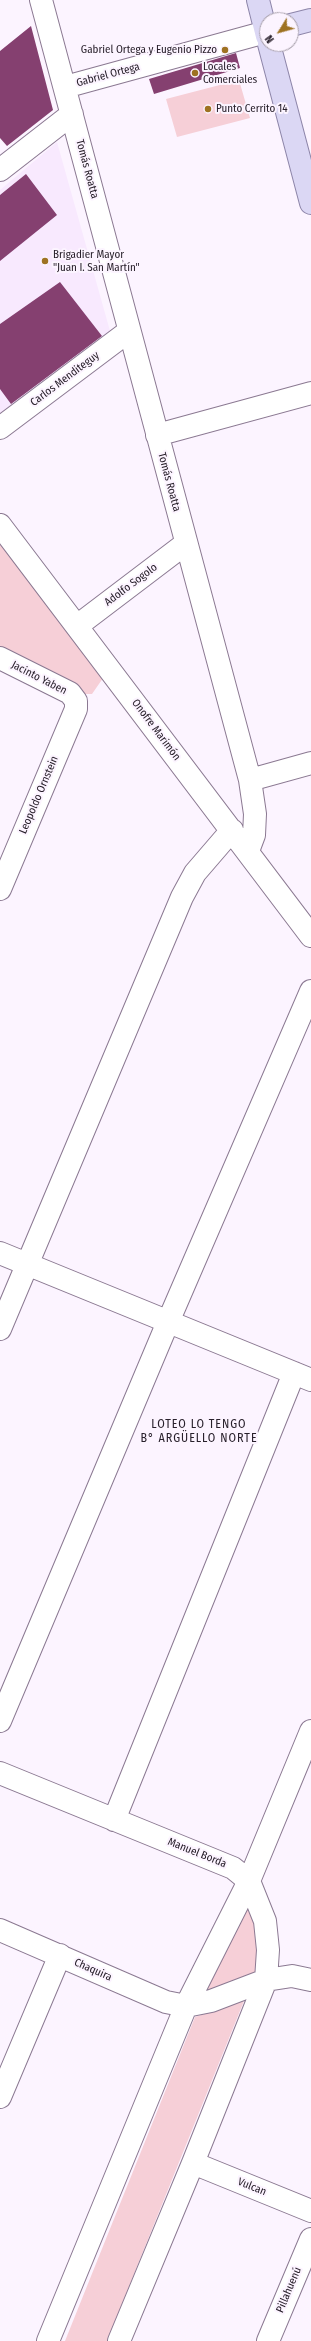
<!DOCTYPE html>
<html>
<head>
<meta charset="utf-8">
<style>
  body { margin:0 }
  #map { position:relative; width:311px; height:2341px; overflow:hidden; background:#fcf4ff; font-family:"Fira Sans Condensed",sans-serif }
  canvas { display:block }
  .north { position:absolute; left:259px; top:12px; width:40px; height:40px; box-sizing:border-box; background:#fcf4ff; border:1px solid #a79faa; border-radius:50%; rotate:233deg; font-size:11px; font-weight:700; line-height:16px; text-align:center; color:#28202b }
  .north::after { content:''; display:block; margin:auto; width:14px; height:18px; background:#9e7222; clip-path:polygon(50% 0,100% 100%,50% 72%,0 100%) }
</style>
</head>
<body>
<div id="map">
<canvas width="311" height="2341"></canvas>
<div class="north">N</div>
</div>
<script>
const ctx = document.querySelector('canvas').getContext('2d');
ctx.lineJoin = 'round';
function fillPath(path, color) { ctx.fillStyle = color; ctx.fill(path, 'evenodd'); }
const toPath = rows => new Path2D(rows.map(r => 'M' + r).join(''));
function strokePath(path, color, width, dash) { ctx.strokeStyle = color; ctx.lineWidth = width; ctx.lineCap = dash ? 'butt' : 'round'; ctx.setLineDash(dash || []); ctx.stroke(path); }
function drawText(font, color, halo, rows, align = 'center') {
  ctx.font = font + ' "Fira Sans Condensed",sans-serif'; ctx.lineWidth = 4; ctx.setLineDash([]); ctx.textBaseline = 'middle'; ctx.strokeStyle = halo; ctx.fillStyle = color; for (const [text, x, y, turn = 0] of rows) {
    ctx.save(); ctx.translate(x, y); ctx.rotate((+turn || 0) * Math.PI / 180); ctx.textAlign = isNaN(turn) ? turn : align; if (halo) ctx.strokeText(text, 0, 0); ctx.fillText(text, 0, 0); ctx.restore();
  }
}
const built = toPath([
  [57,142,110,331,0,416,0,190]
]);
const green = toPath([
  [239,80,250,118,177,137,166,99],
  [0,525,110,668,92,694,83,694,0,650],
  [252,1898,262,1978,198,1998],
  [244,2001,107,2341,65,2341,195,2017]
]);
const building = toPath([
  [31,26,53,110,7,146,0,138,0,51],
  [236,53,240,68,154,94,149,79],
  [26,174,57,215,0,261,0,195],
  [60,282,102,336,11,404,0,389,0,324]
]);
const minor = toPath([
  [41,0,250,780,255,814,254,835,248,851],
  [65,87,266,32],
  [0,170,72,114],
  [0,428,129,331],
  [157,435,311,393],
  [0,525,311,936],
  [77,626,185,544],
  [0,658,70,693,76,701,76,709,0,889],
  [250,780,311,763],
  [0,1253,311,1380],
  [0,1329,182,897,195,873,232,830],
  [0,1721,168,1322,311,991],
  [0,1773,233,1868,249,1881,265,1921,268,1950,266,1980,193,2163,119,2341],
  [114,1820,294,1373],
  [0,1930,166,2002,186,2006,211,2001,266,1980,292,1976,311,1980],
  [0,2097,60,1955],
  [193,2163,311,2211],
  [48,2341,186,2006,249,1881,311,1731],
  [268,2341,311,2239]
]);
const major = toPath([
  [258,0,267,36],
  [291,25,311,20],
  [269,44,311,203]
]);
const markers = [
  [225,50,4,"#9e7222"],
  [195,73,4,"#9e7222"],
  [208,109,4,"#9e7222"],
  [45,261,4,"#9e7222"]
];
const poiNames = [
  ["Gabriel Ortega y Eugenio Pizzo",217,50,"right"],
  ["Locales",203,67],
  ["Comerciales",203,80],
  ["Punto Cerrito 14",216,109],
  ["Brigadier Mayor",53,255],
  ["\"Juan I. San Martín\"",53,268]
];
const streetNames = [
  ["Gabriel Ortega",108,75,-15],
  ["Tomás Roatta",87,169,75],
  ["Carlos Menditeguy",65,379,-37],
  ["Tomás Roatta",169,482,75],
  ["Adolfo Sogolo",131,585,-37],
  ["Jacinto Yaben",39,678,27],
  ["Onofre Marimón",156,730,53],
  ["Leopoldo Ornstein",39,795,-67],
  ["Manuel Borda",197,1853,22],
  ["Chaquira",93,1970,24],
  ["Vulcan",252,2187,22],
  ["Pillahuenú",289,2290,-67]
];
const neighbourhoodNames = [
  ["LOTEO LO TENGO",199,1425],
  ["B° ARGÜELLO NORTE",199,1439]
];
fillPath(built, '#f8e9fe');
fillPath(green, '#f6cfd7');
fillPath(building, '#854070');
strokePath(minor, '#8b7992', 24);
strokePath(major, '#8d85a9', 24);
strokePath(minor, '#fff', 22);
strokePath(major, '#dbd7f4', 22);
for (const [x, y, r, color] of markers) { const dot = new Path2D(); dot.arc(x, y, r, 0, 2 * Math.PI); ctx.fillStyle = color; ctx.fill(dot); strokePath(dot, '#fcf4ff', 1.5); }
drawText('11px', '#28202b', '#fcf4ff', poiNames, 'left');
drawText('11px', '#28202b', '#fcf4ff', streetNames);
ctx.letterSpacing = '1px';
drawText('12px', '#28202b', '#fcf4ff', neighbourhoodNames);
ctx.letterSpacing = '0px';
</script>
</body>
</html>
